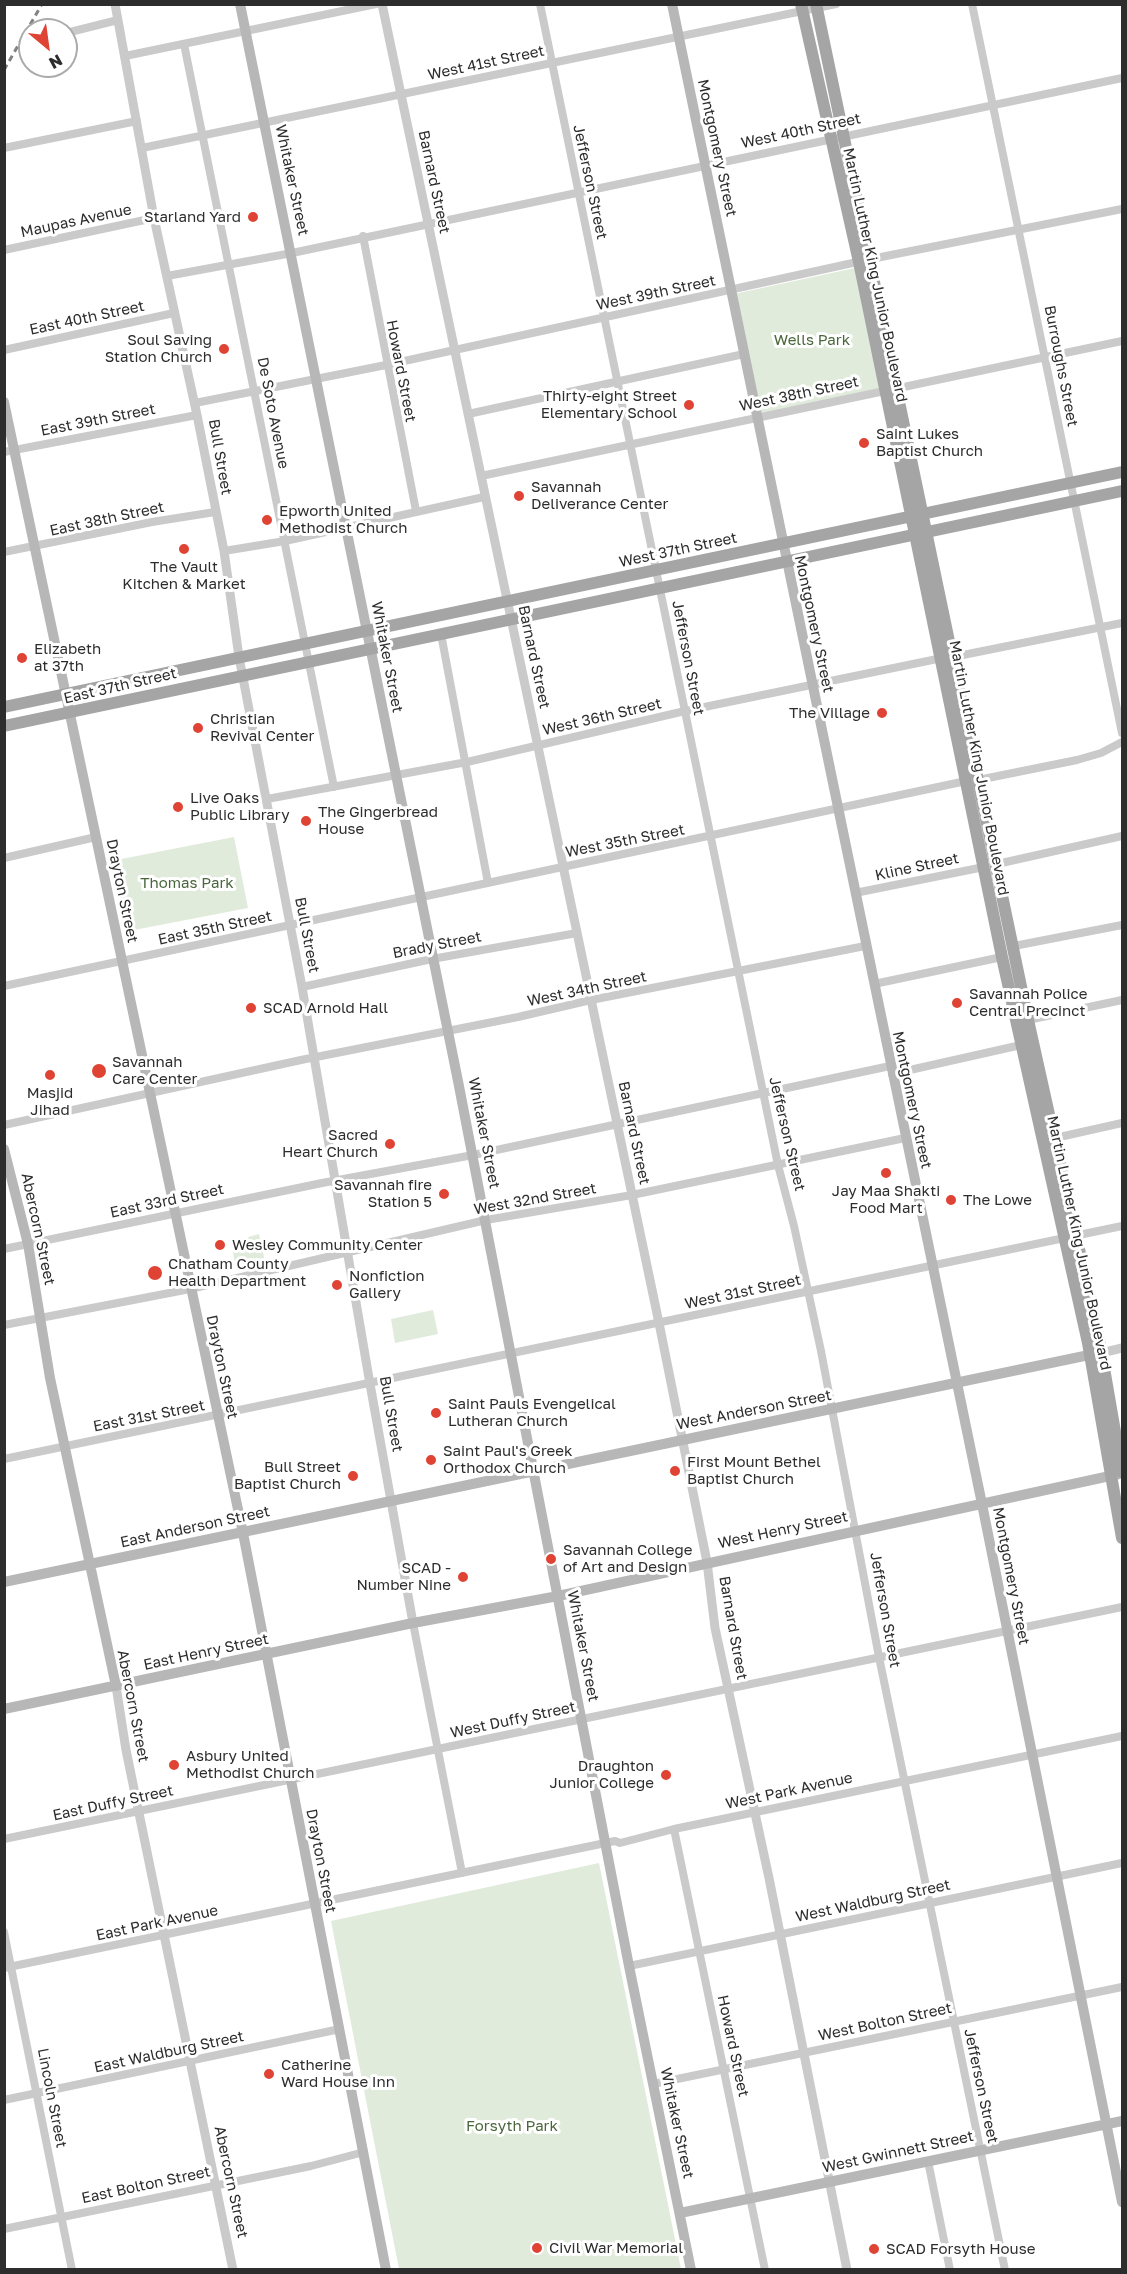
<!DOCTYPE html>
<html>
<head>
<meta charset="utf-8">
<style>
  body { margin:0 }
  #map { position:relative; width:1127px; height:2274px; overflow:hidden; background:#fff; font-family:"Golos Text",sans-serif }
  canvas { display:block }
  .frame { position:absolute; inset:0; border:6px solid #2d2d2d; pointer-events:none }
  .north { position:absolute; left:18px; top:18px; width:60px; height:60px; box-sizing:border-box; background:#fff; border:2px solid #ababab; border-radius:50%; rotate:151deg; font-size:16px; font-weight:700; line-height:24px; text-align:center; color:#2d2d2d }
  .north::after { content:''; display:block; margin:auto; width:21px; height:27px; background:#df4334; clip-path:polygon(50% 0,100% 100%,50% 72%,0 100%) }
</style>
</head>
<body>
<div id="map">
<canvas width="1127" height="2274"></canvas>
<div class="frame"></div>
<div class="north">N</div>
</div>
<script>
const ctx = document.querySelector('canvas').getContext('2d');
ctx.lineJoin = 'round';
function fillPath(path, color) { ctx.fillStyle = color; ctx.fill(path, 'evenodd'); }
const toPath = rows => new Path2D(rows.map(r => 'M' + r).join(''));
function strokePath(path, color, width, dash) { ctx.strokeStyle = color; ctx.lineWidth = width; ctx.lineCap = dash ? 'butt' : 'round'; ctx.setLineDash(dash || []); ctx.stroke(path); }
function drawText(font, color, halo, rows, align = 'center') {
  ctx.font = font + ' "Golos Text",sans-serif'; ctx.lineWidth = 6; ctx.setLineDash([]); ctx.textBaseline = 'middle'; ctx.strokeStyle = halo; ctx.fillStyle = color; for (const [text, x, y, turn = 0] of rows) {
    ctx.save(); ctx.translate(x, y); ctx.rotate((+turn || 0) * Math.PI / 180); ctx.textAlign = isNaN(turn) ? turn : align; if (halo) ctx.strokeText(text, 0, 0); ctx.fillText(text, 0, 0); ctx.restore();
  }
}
const green = toPath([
  [864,266,889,387,759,414,734,294],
  [234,837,248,908,129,931,116,860],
  [259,1234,265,1262,236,1268,231,1242],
  [433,1310,438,1334,395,1343,391,1319],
  [599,1863,681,2269,399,2269,331,1921]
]);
const minor = toPath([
  [540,4,778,1165,794,1226,821,1351,879,1657,1005,2270],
  [972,4,1122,733],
  [66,33,118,20],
  [184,44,334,787],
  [125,56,376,4],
  [4,148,137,121],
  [142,148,836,4],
  [363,236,416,511],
  [4,250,154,218],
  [167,276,292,253,1122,78],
  [4,350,174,313],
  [195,403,386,365,871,259,1122,209],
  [468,414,744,354],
  [4,452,197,415],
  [481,476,1122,341],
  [224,551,285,541,484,497],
  [4,552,152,522,215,512],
  [441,634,488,883],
  [953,657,1122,623],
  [978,780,1077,760,1101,753,1122,742],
  [267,799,467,762,685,711,942,658],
  [4,858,96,837],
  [997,864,1122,836],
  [855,893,984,867],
  [1014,946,1122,925],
  [874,984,1002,957],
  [4,986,966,781],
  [302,987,432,959,577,933],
  [1028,1020,1122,1000],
  [892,1074,1021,1045],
  [4,1125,301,1060,518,1017,591,1000,865,946],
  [1055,1138,1122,1123],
  [4,1249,322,1183,473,1155,890,1066],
  [4,1325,190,1289,486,1220,632,1195,905,1138],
  [4,1459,1122,1226],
  [413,1623,462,1873],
  [674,1829,765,2270],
  [4,1839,1122,1607],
  [4,1932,72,2270],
  [629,1966,1122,1863],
  [4,1968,615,1841,620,1843,674,1829,1122,1736],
  [653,2084,1122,1987],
  [4,2100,340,2029],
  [928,2161,950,2270],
  [4,2229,311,2166,364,2152]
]);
const tertiary = toPath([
  [115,4,154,218,197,415,224,551,239,657,302,987,370,1384,413,1623],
  [382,4,659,1323,707,1562,715,1628,769,1878,847,2270],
  [1097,1354,1122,1348],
  [116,1686,126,1750,233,2270]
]);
const secondary = toPath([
  [240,4,458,1081,629,1966,691,2270],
  [672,4,982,1504,1122,2202],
  [4,402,243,1533,386,2270],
  [4,1149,28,1244,50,1378,116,1686],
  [4,1582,1089,1355],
  [4,1709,413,1623,558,1596,1119,1474],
  [680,2213,1122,2121]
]);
const primary = toPath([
  [801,4,859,262,1002,957,1088,1343,1122,1538],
  [816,4,1028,1020,1099,1339,1122,1472],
  [4,707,1122,472],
  [4,726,1122,491]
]);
const rail = toPath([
  [4,70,42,4]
]);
const markers = [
  [253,217,6,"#df4334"],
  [224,349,6,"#df4334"],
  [689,405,6,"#df4334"],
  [864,443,6,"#df4334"],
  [519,496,6,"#df4334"],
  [267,520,6,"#df4334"],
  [184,549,6,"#df4334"],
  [22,658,6,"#df4334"],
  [882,713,6,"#df4334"],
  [198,728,6,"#df4334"],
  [178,807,6,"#df4334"],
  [306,821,6,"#df4334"],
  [957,1003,6,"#df4334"],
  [251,1008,6,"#df4334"],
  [99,1071,8,"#df4334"],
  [50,1075,6,"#df4334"],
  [390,1144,6,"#df4334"],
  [886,1173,6,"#df4334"],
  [444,1194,6,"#df4334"],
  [951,1200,6,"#df4334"],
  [220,1245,6,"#df4334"],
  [155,1273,8,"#df4334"],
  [337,1285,6,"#df4334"],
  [436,1413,6,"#df4334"],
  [431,1460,6,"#df4334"],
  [675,1471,6,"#df4334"],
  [353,1476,6,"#df4334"],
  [551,1559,6,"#df4334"],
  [463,1577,6,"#df4334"],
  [174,1765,6,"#df4334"],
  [666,1775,6,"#df4334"],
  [269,2074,6,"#df4334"],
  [537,2248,6,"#df4334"],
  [874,2249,6,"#df4334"]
];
const streetNames = [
  ["West 41st Street",486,63,-12],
  ["West 40th Street",801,131,-12],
  ["Montgomery Street",717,148,78],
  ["Whitaker Street",292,180,78],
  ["Barnard Street",434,182,78],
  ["Jefferson Street",590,182,78],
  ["Maupas Avenue",76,221,-12],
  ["Martin Luther King Junior Boulevard",875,275,78],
  ["West 39th Street",656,293,-12],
  ["East 40th Street",87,318,-12],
  ["Burroughs Street",1061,366,79],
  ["Howard Street",401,371,79],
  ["West 38th Street",799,394,-12],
  ["De Soto Avenue",273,413,79],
  ["East 39th Street",98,420,-11],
  ["Bull Street",220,457,80],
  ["East 38th Street",107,519,-12],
  ["West 37th Street",678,550,-12],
  ["Montgomery Street",814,624,78],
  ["Whitaker Street",387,657,79],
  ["Barnard Street",534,657,78],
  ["Jefferson Street",688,658,79],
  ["East 37th Street",120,686,-13],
  ["West 36th Street",602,717,-13],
  ["Martin Luther King Junior Boulevard",979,768,79],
  ["West 35th Street",625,841,-11],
  ["Kline Street",917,867,-12],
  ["Drayton Street",122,891,78],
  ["East 35th Street",215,928,-12],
  ["Bull Street",307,935,79],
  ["Brady Street",437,945,-11],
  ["West 34th Street",587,989,-12],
  ["Montgomery Street",912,1100,78],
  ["Whitaker Street",484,1133,79],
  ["Barnard Street",634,1133,78],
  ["Jefferson Street",787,1134,77],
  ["West 32nd Street",535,1199,-10],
  ["East 33rd Street",167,1201,-12],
  ["Abercorn Street",38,1229,78],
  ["Martin Luther King Junior Boulevard",1079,1243,78],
  ["West 31st Street",743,1292,-12],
  ["Drayton Street",222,1367,78],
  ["West Anderson Street",754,1410,-11],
  ["Bull Street",391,1414,80],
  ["East 31st Street",149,1416,-11],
  ["East Anderson Street",195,1527,-12],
  ["West Henry Street",783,1530,-12],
  ["Montgomery Street",1011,1576,79],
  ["Jefferson Street",885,1610,80],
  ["Barnard Street",733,1628,80],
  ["Whitaker Street",583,1646,79],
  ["East Henry Street",206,1652,-12],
  ["Abercorn Street",133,1706,79],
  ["West Duffy Street",513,1720,-12],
  ["West Park Avenue",789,1791,-12],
  ["East Duffy Street",113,1803,-12],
  ["Drayton Street",321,1861,79],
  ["West Waldburg Street",873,1901,-12],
  ["East Park Avenue",157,1923,-12],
  ["West Bolton Street",885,2022,-12],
  ["Howard Street",733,2046,78],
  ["East Waldburg Street",169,2052,-12],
  ["Jefferson Street",981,2086,78],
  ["Lincoln Street",52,2098,79],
  ["Whitaker Street",677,2123,78],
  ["West Gwinnett Street",898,2152,-12],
  ["Abercorn Street",231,2182,78],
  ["East Bolton Street",146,2185,-12]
];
const poiNames = [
  ["Starland Yard",241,217,"right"],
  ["Soul Saving",212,340,"right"],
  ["Station Church",212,357,"right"],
  ["Thirty-eight Street",677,396,"right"],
  ["Elementary School",677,413,"right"],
  ["Saint Lukes",876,434],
  ["Baptist Church",876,451],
  ["Savannah",531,487],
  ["Deliverance Center",531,504],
  ["Epworth United",279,511],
  ["Methodist Church",279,528],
  ["The Vault",184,567,"center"],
  ["Kitchen & Market",184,584,"center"],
  ["Elizabeth",34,649],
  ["at 37th",34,666],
  ["The Village",870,713,"right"],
  ["Christian",210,719],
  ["Revival Center",210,736],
  ["Live Oaks",190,798],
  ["Public Library",190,815],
  ["The Gingerbread",318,812],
  ["House",318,829],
  ["Savannah Police",969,994],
  ["Central Precinct",969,1011],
  ["SCAD Arnold Hall",263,1008],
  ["Savannah",112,1062],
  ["Care Center",112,1079],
  ["Masjid",50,1093,"center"],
  ["Jihad",50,1110,"center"],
  ["Sacred",378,1135,"right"],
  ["Heart Church",378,1152,"right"],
  ["Savannah fire",432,1185,"right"],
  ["Station 5",432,1202,"right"],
  ["Jay Maa Shakti",886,1191,"center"],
  ["Food Mart",886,1208,"center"],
  ["The Lowe",963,1200],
  ["Wesley Community Center",232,1245],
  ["Chatham County",168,1264],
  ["Health Department",168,1281],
  ["Nonfiction",349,1276],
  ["Gallery",349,1293],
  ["Saint Pauls Evengelical",448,1404],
  ["Lutheran Church",448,1421],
  ["Saint Paul's Greek",443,1451],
  ["Orthodox Church",443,1468],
  ["First Mount Bethel",687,1462],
  ["Baptist Church",687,1479],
  ["Bull Street",341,1467,"right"],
  ["Baptist Church",341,1484,"right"],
  ["Savannah College",563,1550],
  ["of Art and Design",563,1567],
  ["SCAD -",451,1568,"right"],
  ["Number Nine",451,1585,"right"],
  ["Asbury United",186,1756],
  ["Methodist Church",186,1773],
  ["Draughton",654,1766,"right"],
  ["Junior College",654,1783,"right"],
  ["Catherine",281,2065],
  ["Ward House Inn",281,2082],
  ["Civil War Memorial",549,2248],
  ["SCAD Forsyth House",886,2249]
];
const parkNames = [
  ["Wells Park",812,340],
  ["Thomas Park",187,883],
  ["Forsyth Park",512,2126]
];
fillPath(green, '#e1ebdb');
strokePath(minor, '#cacaca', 8);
strokePath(tertiary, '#cacaca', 9);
strokePath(secondary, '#b7b7b7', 10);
strokePath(primary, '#a5a5a5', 12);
strokePath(rail, '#828282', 3, [6, 4.5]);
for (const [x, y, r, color] of markers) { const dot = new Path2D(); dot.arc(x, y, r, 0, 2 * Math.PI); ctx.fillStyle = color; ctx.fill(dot); strokePath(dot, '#fff', 2); }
drawText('15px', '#2d2d2d', '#fff', streetNames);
drawText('15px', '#2d2d2d', '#fff', poiNames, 'left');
drawText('15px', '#4a673c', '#fff', parkNames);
</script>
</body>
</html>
